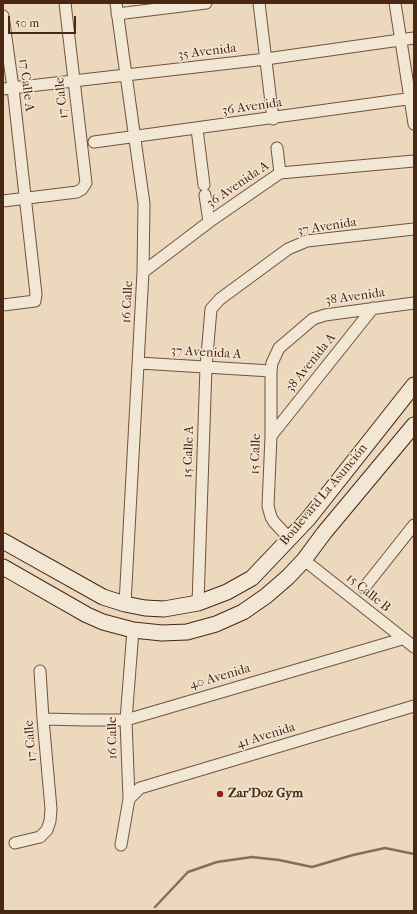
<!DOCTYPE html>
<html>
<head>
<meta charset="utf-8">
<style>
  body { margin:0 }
  #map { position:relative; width:417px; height:914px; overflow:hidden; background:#ebd8bd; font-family:"IM FELL French Canon",serif }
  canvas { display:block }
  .frame { position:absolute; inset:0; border:4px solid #492713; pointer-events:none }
  .scale { position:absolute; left:8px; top:16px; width:68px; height:18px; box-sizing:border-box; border:2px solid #492713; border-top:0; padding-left:5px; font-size:12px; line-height:14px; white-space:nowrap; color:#492713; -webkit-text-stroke:3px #f2e6d4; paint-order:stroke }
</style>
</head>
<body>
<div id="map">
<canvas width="417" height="914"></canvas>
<div class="frame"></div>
<div class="scale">50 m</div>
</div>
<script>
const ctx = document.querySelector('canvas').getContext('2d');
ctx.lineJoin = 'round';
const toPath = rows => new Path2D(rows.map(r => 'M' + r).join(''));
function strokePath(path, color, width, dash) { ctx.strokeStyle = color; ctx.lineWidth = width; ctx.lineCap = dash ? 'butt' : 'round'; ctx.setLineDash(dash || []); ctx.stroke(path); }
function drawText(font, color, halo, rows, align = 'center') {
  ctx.font = font + ' "IM FELL French Canon",serif'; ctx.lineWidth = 3; ctx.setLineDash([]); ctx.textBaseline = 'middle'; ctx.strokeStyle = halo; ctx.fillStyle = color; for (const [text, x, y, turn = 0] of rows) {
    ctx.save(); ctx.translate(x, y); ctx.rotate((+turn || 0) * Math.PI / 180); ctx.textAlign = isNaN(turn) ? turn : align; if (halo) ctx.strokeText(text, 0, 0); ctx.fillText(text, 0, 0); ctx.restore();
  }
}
const stream = toPath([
  [155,907,188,872,217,862,252,857,279,860,312,867,353,855,385,848,414,854]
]);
const minor = toPath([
  [116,3,144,204,143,272,125,604],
  [259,3,273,119],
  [395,3,414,124],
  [117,14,206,3],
  [3,16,13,88,36,294,35,301,3,305],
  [3,89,266,59,414,38],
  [197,129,204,185],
  [94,142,414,98],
  [277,148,280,173],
  [205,195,209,222],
  [3,201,77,192,82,189,86,183,65,3],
  [143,272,209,222,280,173,414,161],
  [139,363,271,371],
  [271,436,373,308],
  [289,538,274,522,271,517,268,506,271,436,271,371,272,363,279,348,313,319,325,315,414,303],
  [304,560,414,647],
  [364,588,414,525],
  [198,603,206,367,211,309,220,299,288,249,307,241,414,229],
  [43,719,85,720,126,720,402,639],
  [129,799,140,788,414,706],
  [15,843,40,837,47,830,50,821,51,809,43,719,40,671],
  [121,845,129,799,126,720,133,630]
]);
const secondary = toPath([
  [3,541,103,597,125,604,145,608,164,609,198,603,227,592,252,578,308,519,414,385],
  [3,567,87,615,103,622,133,630,162,633,187,632,216,624,243,612,266,596,288,577,304,560,324,533,414,425]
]);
const markers = [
  [220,794,4,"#8f2418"]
];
const streetNames = [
  ["35 Avenida",207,52,-7],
  ["17 Calle A",26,85,83],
  ["17 Calle",62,98,-96],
  ["36 Avenida",252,107,-8],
  ["36 Avenida A",238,185,-34],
  ["37 Avenida",327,227,-9],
  ["38 Avenida",355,297,-8],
  ["16 Calle",128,302,-87],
  ["37 Avenida A",206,353,3],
  ["38 Avenida A",311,363,-51],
  ["15 Calle A",189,452,-88],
  ["15 Calle",256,454,-88],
  ["Boulevard La Asunción",324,495,-50],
  ["15 Calle B",368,593,39],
  ["40 Avenida",220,677,-16],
  ["41 Avenida",266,736,-17],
  ["16 Calle",113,738,-91],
  ["17 Calle",31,741,-95]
];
const poiNames = [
  ["Zar'Doz Gym",228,794]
];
strokePath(stream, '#896d56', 2.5);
strokePath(minor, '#72533e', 13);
strokePath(secondary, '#492713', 17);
strokePath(minor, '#f2e6d4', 11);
strokePath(secondary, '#f2e6d4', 15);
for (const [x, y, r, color] of markers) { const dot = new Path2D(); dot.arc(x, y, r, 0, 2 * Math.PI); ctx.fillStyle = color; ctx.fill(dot); strokePath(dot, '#f2e6d4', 1.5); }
drawText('13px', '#492713', '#f2e6d4', streetNames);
drawText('bold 13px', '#492713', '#f2e6d4', poiNames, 'left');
</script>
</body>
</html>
